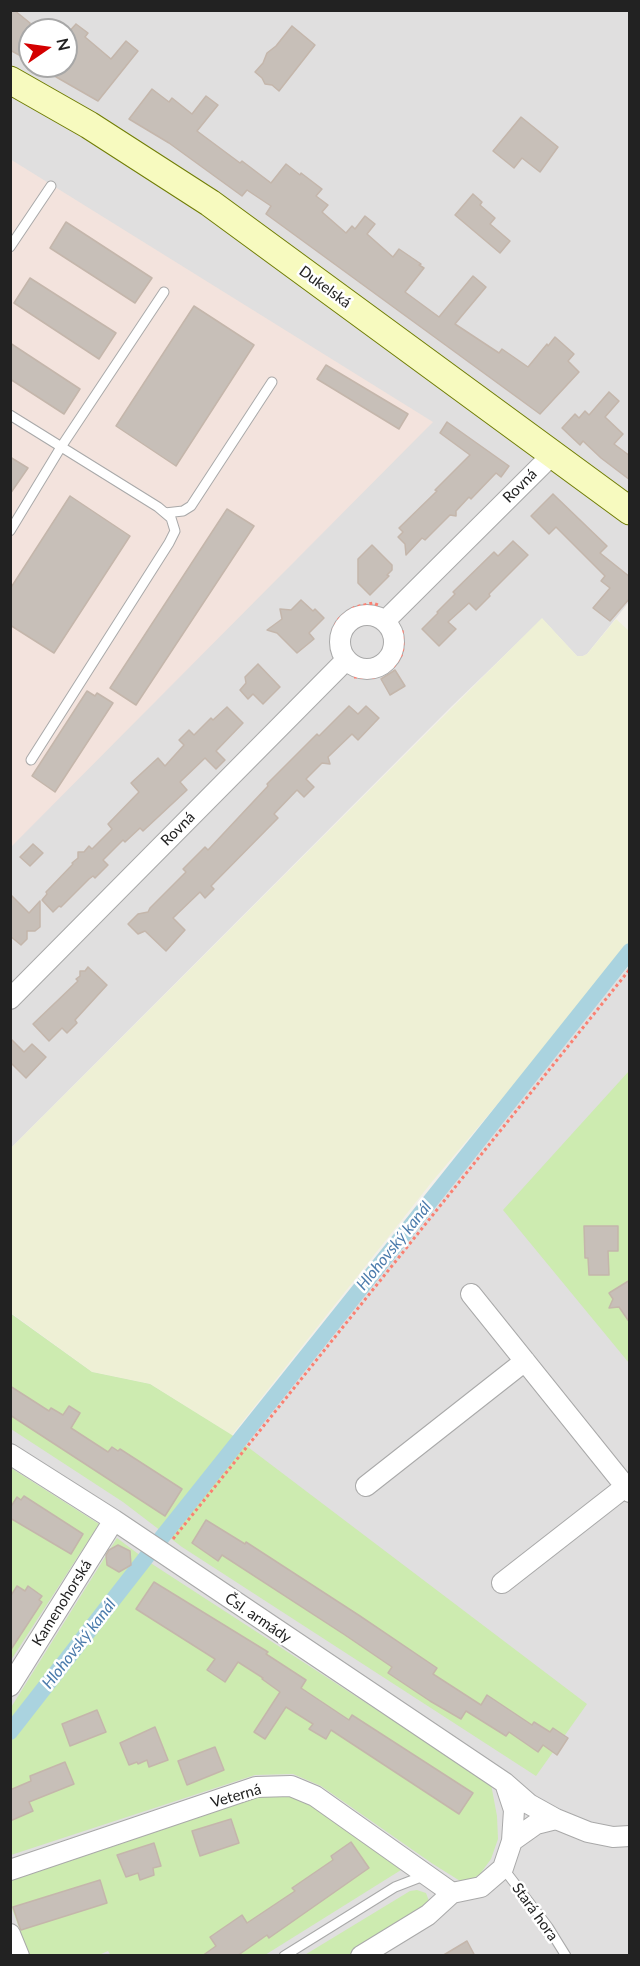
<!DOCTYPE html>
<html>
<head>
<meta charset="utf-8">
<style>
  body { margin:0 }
  #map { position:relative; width:640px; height:1966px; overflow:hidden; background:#f2efe9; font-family:Lato,sans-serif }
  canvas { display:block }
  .frame { position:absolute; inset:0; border:12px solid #222; pointer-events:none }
  .north { position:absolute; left:18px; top:18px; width:60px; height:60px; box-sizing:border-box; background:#fff; border:2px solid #a7a7a7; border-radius:50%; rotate:77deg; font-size:16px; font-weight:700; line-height:24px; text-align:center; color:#222 }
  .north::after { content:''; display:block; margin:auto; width:21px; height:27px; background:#d40000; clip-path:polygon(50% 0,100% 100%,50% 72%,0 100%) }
</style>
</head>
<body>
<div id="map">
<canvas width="640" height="1966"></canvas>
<div class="frame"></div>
<div class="north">N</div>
</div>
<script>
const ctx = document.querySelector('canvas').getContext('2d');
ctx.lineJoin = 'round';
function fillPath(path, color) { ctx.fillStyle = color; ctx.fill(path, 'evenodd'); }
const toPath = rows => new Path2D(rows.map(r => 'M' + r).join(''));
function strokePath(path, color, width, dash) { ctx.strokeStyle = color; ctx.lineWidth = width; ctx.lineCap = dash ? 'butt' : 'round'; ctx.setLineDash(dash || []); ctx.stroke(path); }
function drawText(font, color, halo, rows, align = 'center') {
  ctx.font = font + ' Lato,sans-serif'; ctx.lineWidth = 5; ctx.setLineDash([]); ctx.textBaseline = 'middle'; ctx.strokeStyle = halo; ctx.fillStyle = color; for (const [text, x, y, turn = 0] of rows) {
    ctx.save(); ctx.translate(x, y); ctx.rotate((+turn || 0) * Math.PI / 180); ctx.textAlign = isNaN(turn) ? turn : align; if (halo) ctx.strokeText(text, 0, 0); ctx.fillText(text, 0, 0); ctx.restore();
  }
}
const residential = toPath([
  [11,11,629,11,629,602,587,654,583,656,577,656,542,619,452,706,11,1148],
  [30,30,66,30,66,66,30,66],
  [629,966,629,1955,11,1955,10,1313,92,1372,150,1384,243,1443,491,1137,578,1026]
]);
const military = toPath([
  [10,159,433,422,11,847,10,847]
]);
const farmland = toPath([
  [542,618,577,656,583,656,587,654,616,619,629,631,629,948,431,1183,232,1435,150,1384,92,1372,11,1313,11,1148]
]);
const grass = toPath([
  [629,1071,629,1363,503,1210],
  [10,1313,92,1372,150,1384,232,1435,587,1704,536,1776,182,1547,123,1502,11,1429],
  [11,1468,99,1524,11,1660],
  [117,1538,149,1562,491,1784,497,1816,498,1839,491,1859,480,1874,465,1884,433,1864,321,1786,293,1774,255,1775,11,1855,10,1709],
  [290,1796,312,1806,401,1870,265,1955,111,1956,108,1951,99,1955,29,1955,11,1906,11,1880,256,1797],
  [417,1890,426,1893,429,1901,419,1914,349,1955,303,1956,410,1891]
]);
const canal = toPath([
  [159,1541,630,951],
  [10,1732,148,1555]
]);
const building = toPath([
  [10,10,14,10,30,23,30,61,10,50,10,10],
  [76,24,88,33,85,37,111,59,126,41,138,51,98,101,37,66,66,66,66,35,76,24],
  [292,26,315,45,279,91,272,85,265,84,262,78,255,72,263,63,267,53,276,46,292,26],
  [152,89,169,102,172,98,192,114,206,96,218,105,197,131,240,163,242,161,271,183,286,164,300,175,301,173,322,189,316,196,328,205,322,212,346,233,352,226,355,229,365,216,375,224,367,234,393,257,399,249,421,264,419,265,424,268,405,292,439,317,473,276,486,287,455,324,499,353,502,349,528,367,547,344,548,346,555,337,574,354,568,361,579,372,540,414,266,214,271,206,247,190,242,196,169,143,129,119,152,89],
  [521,117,558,147,540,172,522,158,514,168,493,151,521,117],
  [473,194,482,202,480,205,495,218,490,224,510,241,500,253,455,215,473,194],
  [66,222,152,278,135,303,50,248,66,222],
  [30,278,116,333,99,359,14,303,30,278],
  [194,306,254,345,176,466,116,426,194,306],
  [10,343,80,389,64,414,10,379,10,343],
  [326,365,408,414,399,429,317,379,326,365],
  [609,392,619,401,605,417,623,434,614,444,630,456,630,480,601,458,583,441,580,445,562,428,575,414,579,418,585,411,589,415,609,392],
  [447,422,509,466,501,477,496,473,471,499,469,497,456,511,456,516,450,515,425,540,422,538,406,555,405,544,398,537,403,532,399,528,437,491,435,490,470,455,440,433,447,422],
  [10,457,28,468,10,494,10,457],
  [553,494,607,546,600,553,630,577,630,598,610,621,593,608,610,588,601,581,605,576,556,527,549,534,531,516,553,494],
  [70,496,130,536,54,653,10,625,10,589,70,496],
  [227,509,254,526,136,705,110,688,227,509],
  [513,541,528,555,489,594,490,596,476,610,469,603,448,622,456,629,439,646,422,629,438,613,437,612,455,594,453,592,494,552,498,556,513,541],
  [372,545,392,565,392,570,387,575,389,576,370,595,358,583,358,559,372,545],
  [301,600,313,611,315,609,324,618,309,633,314,639,297,653,277,633,267,630,282,619,280,609,291,610,301,600],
  [258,664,280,687,263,704,253,694,248,699,240,690,246,683,245,677,258,664],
  [395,670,405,686,390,695,381,679,395,670],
  [87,691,95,696,97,693,113,703,55,792,32,776,87,691],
  [349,706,358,714,366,706,379,718,358,740,352,734,328,757,330,764,322,763,306,779,314,787,304,797,297,790,274,814,278,818,211,886,214,889,205,898,200,892,173,918,185,930,166,951,145,931,138,934,128,924,138,914,148,912,150,908,186,872,183,869,205,847,208,850,268,786,267,784,317,734,319,736,349,706],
  [227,707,243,723,216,751,225,760,216,769,205,758,180,782,187,790,143,831,140,828,125,842,123,840,103,860,108,865,95,878,93,876,89,879,61,907,59,906,53,912,42,900,47,894,46,892,73,864,72,863,78,858,78,852,84,852,89,846,92,849,112,829,108,824,139,792,131,783,158,758,165,766,184,745,179,740,189,730,194,735,211,718,213,720,227,707],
  [33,844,43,853,30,866,20,857,33,844],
  [10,894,29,913,40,901,40,927,35,931,27,931,27,939,21,945,10,936,10,894],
  [88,967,107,985,75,1020,77,1023,67,1033,62,1028,49,1041,33,1024,78,981,76,979,80,976,80,971,85,971,88,967],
  [10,1038,24,1052,32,1044,46,1057,26,1078,10,1062,10,1038],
  [584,1226,618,1226,618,1251,608,1251,609,1275,589,1275,588,1258,585,1258,584,1226],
  [630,1280,630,1323,619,1307,609,1308,613,1299,609,1293,630,1280],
  [10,1386,49,1411,51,1408,63,1415,69,1406,80,1413,71,1428,108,1452,112,1447,118,1451,120,1449,182,1489,165,1516,10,1415,10,1386],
  [24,1496,83,1534,71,1554,10,1518,10,1508,17,1497,21,1500,24,1496],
  [206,1520,245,1544,246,1542,360,1616,437,1668,433,1674,481,1705,487,1695,532,1725,534,1722,550,1732,553,1728,568,1738,557,1755,543,1745,538,1752,509,1732,506,1736,466,1711,461,1719,430,1701,388,1673,392,1667,345,1635,222,1555,218,1561,192,1543,206,1520],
  [118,1545,130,1551,131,1565,119,1572,107,1565,106,1555,109,1550,118,1545],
  [154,1582,268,1652,266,1654,306,1680,301,1688,349,1720,352,1715,473,1793,459,1814,331,1730,326,1739,309,1729,313,1724,286,1707,265,1739,254,1732,280,1692,262,1679,263,1678,238,1662,225,1682,207,1670,215,1659,136,1609,154,1582],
  [17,1586,25,1591,28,1586,42,1596,39,1600,42,1602,10,1651,10,1597,17,1586],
  [97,1710,106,1732,70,1746,62,1724,97,1710],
  [155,1727,168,1760,149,1767,147,1760,138,1764,137,1762,129,1765,120,1743,155,1727],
  [215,1747,224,1770,187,1785,178,1761,215,1747],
  [65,1762,74,1784,29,1802,33,1811,10,1821,10,1790,31,1781,30,1776,65,1762],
  [231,1819,239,1843,200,1856,192,1831,231,1819],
  [351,1842,369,1868,269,1938,267,1935,237,1956,202,1956,216,1946,210,1937,242,1915,247,1923,295,1891,292,1888,333,1860,331,1856,351,1842],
  [154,1843,161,1866,153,1868,154,1875,140,1880,138,1873,126,1877,117,1855,154,1843],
  [100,1880,107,1903,21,1930,20,1928,13,1907,100,1880],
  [467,1941,475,1956,442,1956,467,1941]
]);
const path = toPath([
  [333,649,334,628,339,619,355,607,373,603,378,605],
  [354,677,374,677,393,667,402,654,403,646,402,628],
  [173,1539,630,969]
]);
const lane = toPath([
  [10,247,51,186],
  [10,415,158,507,171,518,175,531,169,543,31,760],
  [165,513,183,511,191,506,272,382],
  [10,531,61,447,164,292],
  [503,1868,548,1927,566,1956],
  [284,1956,395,1887,426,1875]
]);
const street = toPath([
  '340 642a27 27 0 1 1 54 0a27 27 0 1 1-54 0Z',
  [385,621,553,454],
  [10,999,346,660],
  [471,1294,630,1492],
  [10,1454,114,1520,505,1783,529,1804,556,1819,588,1832,613,1837,630,1836],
  [366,1486,525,1361],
  [502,1583,625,1487],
  [10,1686,114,1520],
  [512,1841,536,1824,556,1819],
  [10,1870,256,1787,291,1786,315,1796,452,1893,481,1887,503,1868,512,1841,514,1810,505,1783],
  [10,1934,19,1956],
  [361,1956,428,1915,452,1893]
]);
const secondary = toPath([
  [10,80,89,125,210,203,630,511]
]);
const streetNames = [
  ["Dukelská",325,287,36],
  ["Rovná",520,486,-45],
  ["Rovná",178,829,-45],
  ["Kamenohorská",62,1603,-58],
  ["Čsl. armády",258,1618,34],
  ["Veterná",236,1796,-16],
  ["Stará hora",535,1912,54]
];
const waterNames = [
  ["Hlohovský kanál",394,1246,-51],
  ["Hlohovský kanál",79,1644,-52]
];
fillPath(residential, '#e0dfdf');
fillPath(military, '#f3e3dd');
fillPath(farmland, '#eef0d5');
fillPath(grass, '#cdebb0');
strokePath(canal, '#aad3df', 16);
fillPath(building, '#c7bfb8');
strokePath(building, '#c4b6ab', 1.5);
strokePath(lane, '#a9a9a9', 11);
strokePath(street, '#a9a9a9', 22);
strokePath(secondary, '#707d05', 29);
strokePath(path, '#fa8072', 3, [3, 3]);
strokePath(lane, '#fff', 9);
strokePath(street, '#fff', 20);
strokePath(secondary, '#f7fabf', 27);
drawText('15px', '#222', '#fff', streetNames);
drawText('italic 16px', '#4a7aab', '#fff', waterNames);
</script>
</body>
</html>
